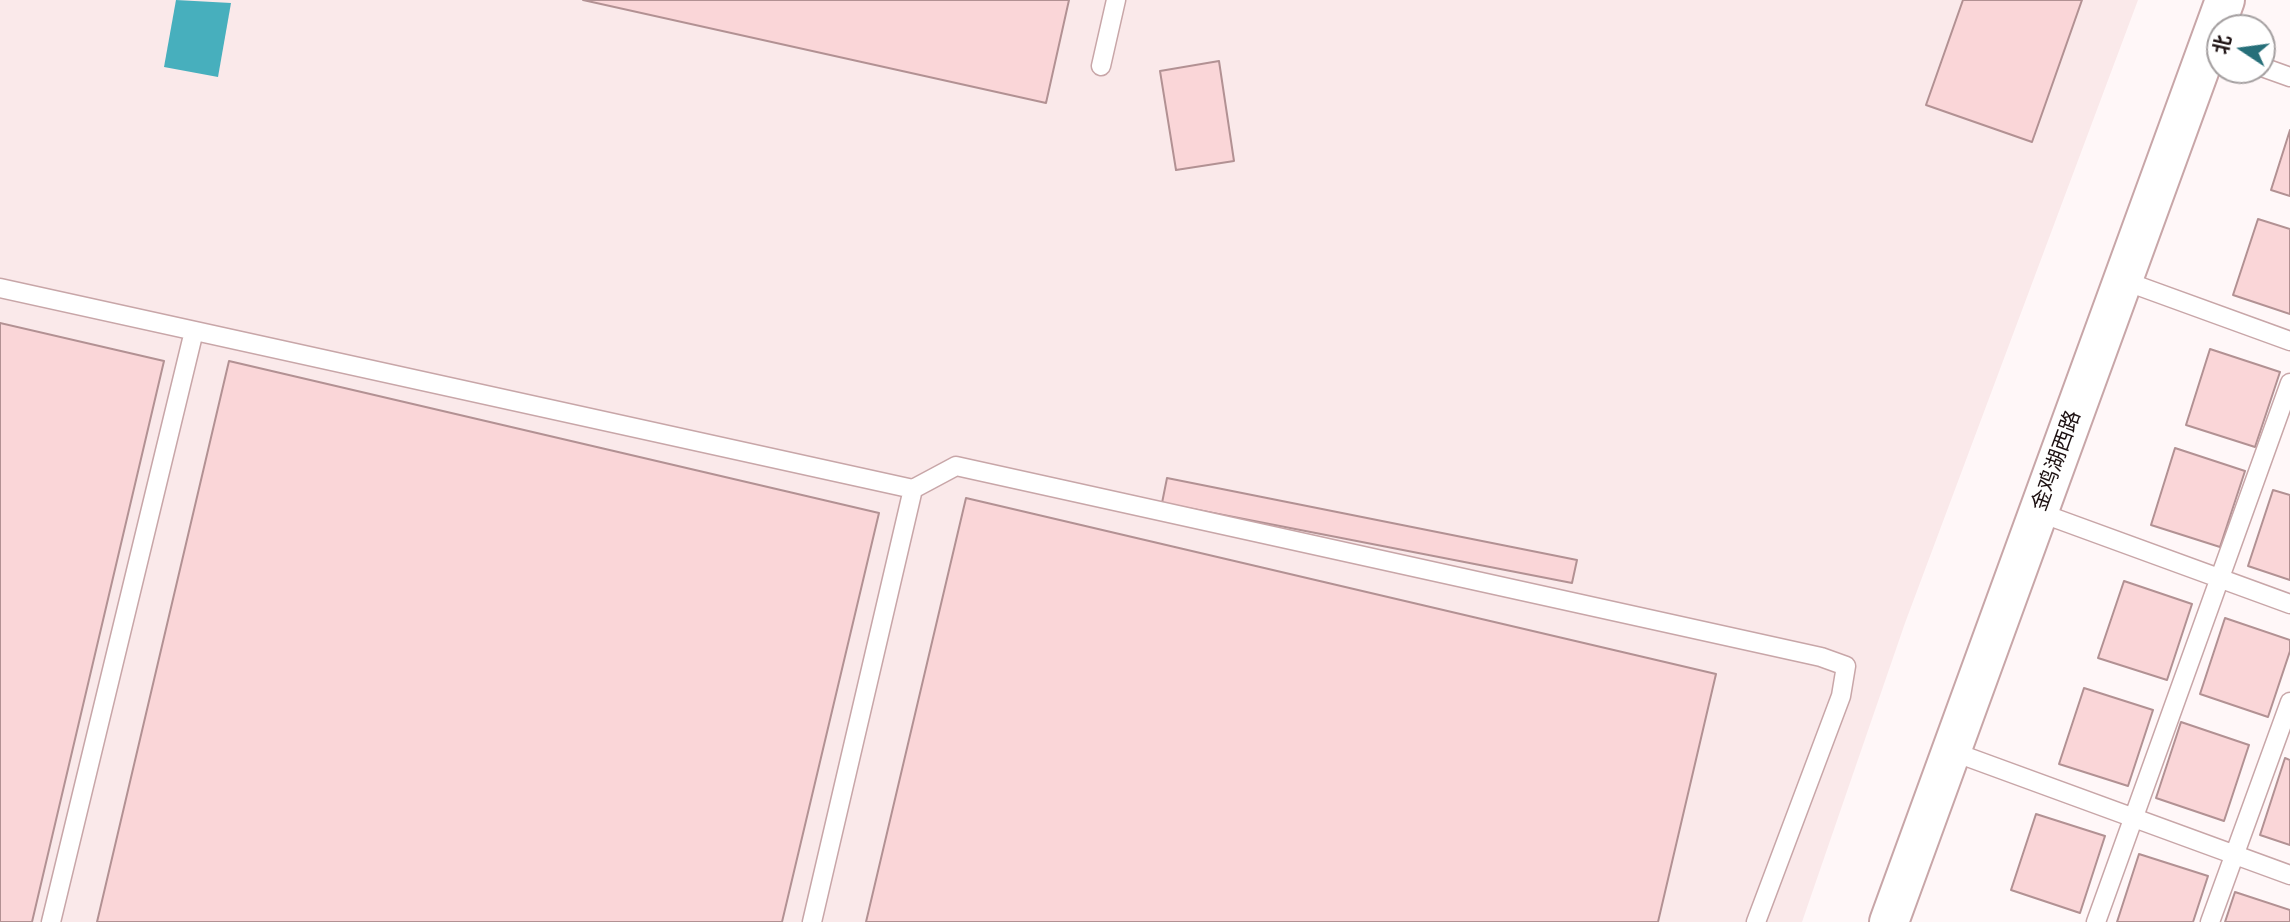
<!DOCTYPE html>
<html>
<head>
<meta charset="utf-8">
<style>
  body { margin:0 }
  #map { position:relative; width:2290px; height:922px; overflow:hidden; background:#fff7f8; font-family:"Space Grotesk","Noto Sans SC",sans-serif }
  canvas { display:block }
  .north { position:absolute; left:2206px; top:14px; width:70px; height:70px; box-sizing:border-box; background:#fff; border:2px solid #a49fa0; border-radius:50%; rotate:283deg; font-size:19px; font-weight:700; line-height:28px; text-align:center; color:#1c1011 }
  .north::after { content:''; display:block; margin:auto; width:24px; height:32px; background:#266f79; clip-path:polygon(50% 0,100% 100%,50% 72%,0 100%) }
</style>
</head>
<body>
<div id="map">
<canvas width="2290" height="922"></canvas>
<div class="north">北</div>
</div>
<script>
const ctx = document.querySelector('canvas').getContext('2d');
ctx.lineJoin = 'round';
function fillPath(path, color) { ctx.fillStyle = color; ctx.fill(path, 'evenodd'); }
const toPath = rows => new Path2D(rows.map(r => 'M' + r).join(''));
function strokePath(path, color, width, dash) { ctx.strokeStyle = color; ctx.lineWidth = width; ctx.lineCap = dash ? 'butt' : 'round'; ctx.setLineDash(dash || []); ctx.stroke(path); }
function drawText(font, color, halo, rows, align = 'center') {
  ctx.font = font + ' "Space Grotesk","Noto Sans SC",sans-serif'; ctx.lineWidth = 6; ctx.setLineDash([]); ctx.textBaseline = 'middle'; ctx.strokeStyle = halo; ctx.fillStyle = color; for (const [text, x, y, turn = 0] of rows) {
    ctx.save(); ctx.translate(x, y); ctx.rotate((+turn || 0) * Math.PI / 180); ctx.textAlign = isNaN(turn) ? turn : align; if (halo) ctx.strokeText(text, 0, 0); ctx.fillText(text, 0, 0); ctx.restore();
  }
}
const built = toPath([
  [0,0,2138,0,1905,623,1802,922,0,922]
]);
const water = toPath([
  [176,0,231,3,218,77,164,67]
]);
const building = toPath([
  [583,0,1069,0,1046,103,583,0],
  [1963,0,2082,0,2032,142,1926,105,1963,0],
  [1219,61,1234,161,1176,170,1160,71,1219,61],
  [2290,130,2290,196,2271,190,2290,130],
  [2258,219,2290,229,2290,314,2233,295,2258,219],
  [0,323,164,361,32,922,0,922,0,323],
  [2210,349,2280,372,2255,447,2186,425,2210,349],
  [229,361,879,513,782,922,97,922,229,361],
  [2175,448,2245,471,2220,547,2151,525,2175,448],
  [1167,478,1577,560,1572,583,1162,503,1167,478],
  [2273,490,2290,495,2290,580,2248,566,2273,490],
  [966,498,1716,674,1658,922,866,922,966,498],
  [2124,581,2192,604,2167,680,2098,658,2124,581],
  [2225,618,2290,640,2290,651,2268,717,2200,694,2225,618],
  [2084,688,2153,710,2128,786,2059,764,2084,688],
  [2181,722,2249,745,2224,821,2156,798,2181,722],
  [2285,758,2290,760,2290,845,2260,835,2285,758],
  [2036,814,2105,836,2080,913,2011,890,2036,814],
  [2139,854,2208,876,2193,922,2117,922,2139,854],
  [2235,892,2290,910,2290,922,2225,922,2235,892]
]);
const service = toPath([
  [1101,66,1116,0],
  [2262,67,2290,77],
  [2122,280,2290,341],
  [0,288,913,489,812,922],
  [913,489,956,466,1821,657,1846,666,1841,696,1756,922],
  [2038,512,2290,604],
  [1951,751,2290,875],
  [51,922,194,331],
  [2096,922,2290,383],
  [2210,922,2290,702]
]);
const tertiary = toPath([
  [1889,922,2225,0]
]);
const streetNames = [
  ["金鸡湖西路",2057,461,-70]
];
fillPath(built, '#fae9ea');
fillPath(water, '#47afbd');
fillPath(building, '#fad6d8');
strokePath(building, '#b29193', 2);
strokePath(service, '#c8a6a8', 21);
strokePath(tertiary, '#c8a6a8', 42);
strokePath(service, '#fff', 18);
strokePath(tertiary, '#fff', 38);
drawText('21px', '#1c1011', '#fff', streetNames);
</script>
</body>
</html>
